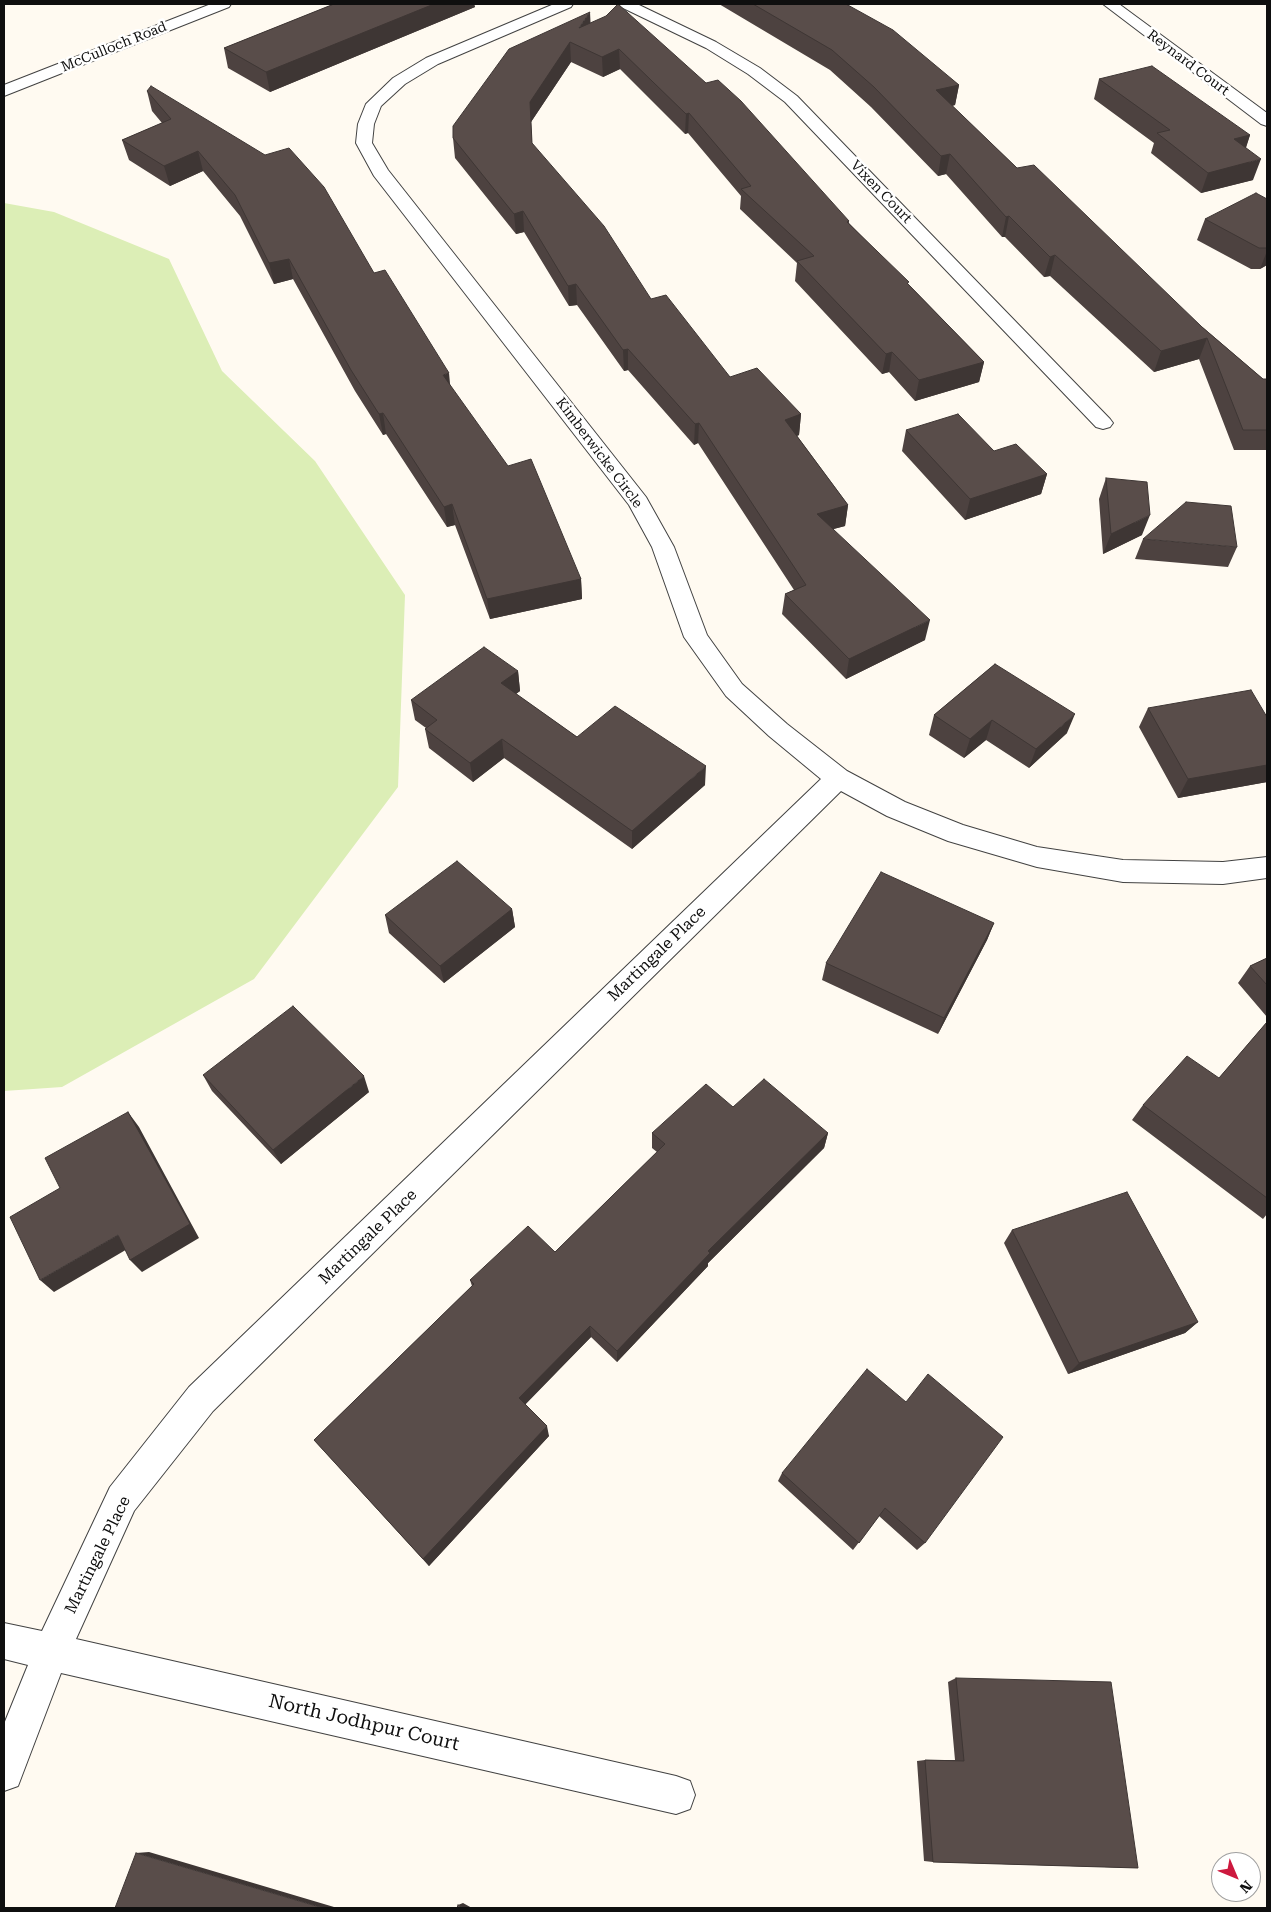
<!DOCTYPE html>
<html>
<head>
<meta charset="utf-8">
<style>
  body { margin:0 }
  #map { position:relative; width:1271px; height:1912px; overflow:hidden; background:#fffaf1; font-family:"Roboto Serif",serif }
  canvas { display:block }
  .frame { position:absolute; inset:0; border:5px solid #0f0f0f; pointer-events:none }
  .north { position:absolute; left:1211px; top:1852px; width:50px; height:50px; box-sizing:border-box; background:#fff; border:1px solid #9f9f9f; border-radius:50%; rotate:135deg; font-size:14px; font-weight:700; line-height:20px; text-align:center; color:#0f0f0f }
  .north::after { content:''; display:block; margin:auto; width:18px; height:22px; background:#cd193e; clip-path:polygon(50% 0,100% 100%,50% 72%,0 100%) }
</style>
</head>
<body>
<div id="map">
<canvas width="1271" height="1912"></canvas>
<div class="frame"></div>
<div class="north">N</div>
</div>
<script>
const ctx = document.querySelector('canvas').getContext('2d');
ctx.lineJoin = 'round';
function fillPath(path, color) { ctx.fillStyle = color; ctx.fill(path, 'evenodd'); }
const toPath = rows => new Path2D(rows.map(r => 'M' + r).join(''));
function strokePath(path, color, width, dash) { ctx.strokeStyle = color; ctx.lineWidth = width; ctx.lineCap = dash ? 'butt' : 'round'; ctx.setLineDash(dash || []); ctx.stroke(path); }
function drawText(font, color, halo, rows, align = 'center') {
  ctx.font = font + ' "Roboto Serif",serif'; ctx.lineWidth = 5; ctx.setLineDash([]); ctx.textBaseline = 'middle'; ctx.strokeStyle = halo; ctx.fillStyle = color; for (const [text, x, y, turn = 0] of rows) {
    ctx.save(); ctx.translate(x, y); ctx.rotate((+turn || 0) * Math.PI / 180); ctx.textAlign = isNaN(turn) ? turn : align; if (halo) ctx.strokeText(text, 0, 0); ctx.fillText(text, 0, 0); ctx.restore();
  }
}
const green = toPath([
  [4,203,54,212,169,259,222,371,315,461,405,595,398,787,254,979,62,1087,4,1091]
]);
const minor = toPath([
  [211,4,231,4,229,7,4,96,4,85,211,4],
  [554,4,573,4,571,7,438,64,405,84,381,106,374,124,372,143,388,170,646,497,674,547,707,635,742,684,787,724,847,771,905,802,963,825,1037,847,1123,860,1223,862,1267,857,1267,878,1223,884,1123,882,1037,867,948,841,887,816,841,791,213,1411,134,1511,76,1639,676,1776,690,1781,695,1795,690,1809,676,1814,61,1673,18,1786,4,1791,4,1724,28,1665,4,1659,4,1623,42,1631,110,1487,189,1387,821,779,769,736,726,696,684,637,652,547,629,505,374,176,356,143,358,124,366,104,393,78,426,58,554,4],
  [619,4,637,4,716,42,760,68,797,96,1110,419,1113,423,1110,427,1103,429,1096,427,785,102,748,74,706,48,621,7,619,4],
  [1103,4,1119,4,1267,113,1267,126,1261,124,1103,4]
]);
const wall = toPath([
  [334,4,474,4,475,7,270,92,228,68,224,48],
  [719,4,846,4,959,85,955,105,952,106,1017,168,1263,379,1267,379,1267,450,1234,450,1199,359,1154,372,1050,276,1044,277,1005,237,1002,237,946,174,938,176,871,107,830,70],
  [591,23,849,221,849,223,984,362,979,382,915,401,889,372,882,374,795,281,797,263,740,209,741,196,688,133,685,134,620,69,603,77,571,62,531,122,532,144,651,299,730,377,801,414,799,435,797,436,848,505,845,526,833,529,925,640,846,679,782,614,785,594,794,590,698,443,694,445,628,370,624,371,577,305,569,306,524,232,516,234,455,158,453,138],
  [1099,79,1250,135,1246,148,1253,180,1201,193,1151,153,1154,143,1094,99],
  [147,91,374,273,581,579,582,599,490,619,455,525,447,527,386,434,383,435,355,391,293,279,274,284,240,216,203,171,170,186,129,160,122,140,162,123,152,111],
  [1267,199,1267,265,1260,269,1251,269,1197,240,1205,219],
  [906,430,994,451,1047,474,1041,494,965,520,902,451],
  [1106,478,1142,535,1103,554,1099,499],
  [1143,539,1237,547,1228,567,1135,559],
  [995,664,1067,733,1029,768,986,740,964,758,929,735,934,715],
  [518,671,520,691,516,694,577,737,705,785,632,849,504,758,473,782,429,748,425,729,426,728,415,720,411,700],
  [1148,708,1267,717,1267,782,1178,798,1139,727],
  [512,909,515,927,444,983,389,933,385,915],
  [994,923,987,940,938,1034,822,980,826,963],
  [1267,958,1267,1017,1238,983,1250,966],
  [1267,1022,1267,1214,1263,1219,1132,1120,1143,1105,1219,1078],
  [203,1075,369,1092,281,1164,212,1091],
  [733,1107,828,1133,824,1148,708,1263,708,1266,617,1362,591,1337,525,1404,549,1436,429,1566,314,1440,472,1286,470,1280,555,1252,657,1152,652,1148,652,1133],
  [1012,1230,1198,1322,1185,1333,1068,1374,1004,1243],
  [906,1402,925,1543,917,1550,879,1516,853,1550,778,1481,782,1473],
  [956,1678,1138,1868,933,1862,924,1861,917,1761,925,1760,955,1760,948,1682]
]);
const shadedWall = toPath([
  [434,4,474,4,475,7,270,92,266,72],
  [590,12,591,32,579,28],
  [570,42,571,62,531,122,530,102],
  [619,49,620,69,603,77,602,57],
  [959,85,955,105,933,110,936,90],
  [689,113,688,133,685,134,686,114],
  [1250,135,1243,155,1234,139],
  [198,151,203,171,170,186,164,166],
  [950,154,946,174,938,176,941,156],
  [1261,159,1253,180,1201,193,1208,173],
  [523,211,524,232,516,234,514,214],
  [1009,216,1005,237,1002,237,1006,217],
  [1267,251,1267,265,1260,269],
  [1055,255,1050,276,1044,277,1050,257],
  [289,259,293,279,274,284,269,263],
  [576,284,577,305,569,306,568,286],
  [1207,338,1199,359,1154,372,1161,351],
  [628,349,628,370,624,371,623,350],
  [892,352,889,372,882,374,886,354],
  [984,362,979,382,915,401,919,380],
  [449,373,451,394,443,375],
  [383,413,386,434,383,435,379,414],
  [801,414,799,435,783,441,785,420],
  [699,423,698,443,694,445,695,424],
  [1047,474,1041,494,965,520,970,499],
  [452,504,455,525,447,527,444,507],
  [848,505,845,526,815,534,817,514],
  [1150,515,1142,535,1103,554,1111,534],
  [581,579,582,599,490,619,487,599],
  [930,620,925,640,846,679,849,659],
  [518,671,520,691,503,703,501,683],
  [1075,714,1067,733,1029,768,1036,749],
  [992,720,986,740,964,758,970,739],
  [502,739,504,758,473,782,470,763],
  [1267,765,1267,782,1178,798,1188,779],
  [706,766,705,785,632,849,632,831],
  [512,909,515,927,444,983,440,966],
  [994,923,987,940,938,1034,944,1018],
  [364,1076,369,1092,281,1164,273,1150],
  [128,1112,139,1127,199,1238,142,1272,130,1260],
  [828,1133,824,1148,708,1263,708,1266,617,1362,617,1351,708,1251],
  [118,1235,129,1248,54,1292,40,1280],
  [1198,1322,1185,1333,1068,1374,1079,1363],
  [590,1326,591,1337,522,1408,519,1398],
  [547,1426,549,1436,429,1566,423,1559],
  [149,1852,334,1907,334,1908,323,1908,136,1853],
  [463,1903,472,1908,463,1908,458,1905]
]);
const building = toPath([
  [334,4,434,4,266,72,224,48,334,4],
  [618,4,706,83,718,80,741,101,849,221,847,222,909,282,907,283,984,362,919,380,892,352,886,354,797,261,814,256,741,189,751,186,689,113,686,114,619,49,602,57,570,42,530,102,532,143,604,226,651,299,666,295,730,377,757,368,801,414,785,420,848,505,817,514,930,620,849,659,785,594,806,585,699,423,695,424,628,349,623,350,576,284,568,286,523,211,514,214,453,138,453,126,509,49,590,12,579,28,606,16,618,4],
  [753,4,846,4,893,30,959,85,936,90,1017,168,1034,165,1202,327,1263,379,1267,379,1267,430,1243,430,1207,338,1161,351,1055,255,1050,257,1009,216,1006,217,950,154,941,156,874,87,832,50,753,4],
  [1152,66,1250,135,1234,139,1261,159,1208,173,1157,133,1170,130,1099,79,1152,66],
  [151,86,265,155,289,148,324,187,374,273,385,270,449,373,443,375,508,466,531,459,581,579,487,599,452,504,444,507,383,413,379,414,351,370,289,259,269,263,235,195,198,151,164,166,122,140,171,119,147,91,151,86],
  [1256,193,1267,199,1267,248,1259,248,1205,219,1256,193],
  [958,414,994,451,1016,444,1047,474,970,499,906,430,958,414],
  [1106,478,1147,482,1150,515,1111,534,1106,478],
  [1186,502,1231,506,1237,547,1143,539,1186,502],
  [484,647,518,671,501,683,577,737,615,706,706,766,632,831,502,739,470,763,425,729,437,720,411,700,484,647],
  [995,664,1075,714,1036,749,992,720,970,739,934,715,995,664],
  [1251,690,1267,717,1267,765,1188,779,1148,708,1251,690],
  [457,861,512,909,440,966,385,915,457,861],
  [881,872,994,923,944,1018,826,963,881,872],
  [1267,958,1267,985,1250,966,1267,958],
  [293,1006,364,1076,273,1150,203,1075,293,1006],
  [1267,1022,1267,1198,1143,1105,1187,1056,1219,1078,1267,1022],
  [764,1079,828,1133,708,1251,710,1253,617,1351,590,1326,519,1398,547,1426,423,1559,314,1440,474,1284,470,1280,528,1226,555,1252,665,1144,652,1133,706,1084,733,1107,764,1079],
  [128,1112,190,1224,130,1260,118,1235,40,1280,10,1217,60,1188,45,1158,128,1112],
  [1127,1192,1198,1322,1079,1363,1012,1230,1127,1192],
  [867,1369,906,1402,928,1374,1003,1437,925,1543,885,1508,859,1543,782,1473,867,1369],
  [956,1678,1111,1682,1138,1868,933,1862,925,1760,964,1761,956,1678],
  [136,1853,323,1908,115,1908,136,1853],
  [458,1905,463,1908,457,1908,458,1905]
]);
const farStreetnames = [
  ["McCulloch Road",114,47,-22],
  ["Reynard Court",1188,63,37],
  ["Vixen Court",881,192,46],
  ["Kimberwicke Circle",599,453,53]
];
const streetNames = [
  ["Martingale Place",657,954,-44],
  ["Martingale Place",368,1237,-44],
  ["Martingale Place",98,1555,-64]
];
const nearStreetnames = [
  ["North Jodhpur Court",364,1723,13]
];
fillPath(green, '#dceeb6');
strokePath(minor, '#424242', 2);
fillPath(minor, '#fff');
fillPath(wall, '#4d4240');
fillPath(shadedWall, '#3e3634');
fillPath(building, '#594d4a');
strokePath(building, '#3e3634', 1);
drawText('14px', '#0f0f0f', '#fff', farStreetnames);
drawText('16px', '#0f0f0f', '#fff', streetNames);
drawText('19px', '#0f0f0f', '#fff', nearStreetnames);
</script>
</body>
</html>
